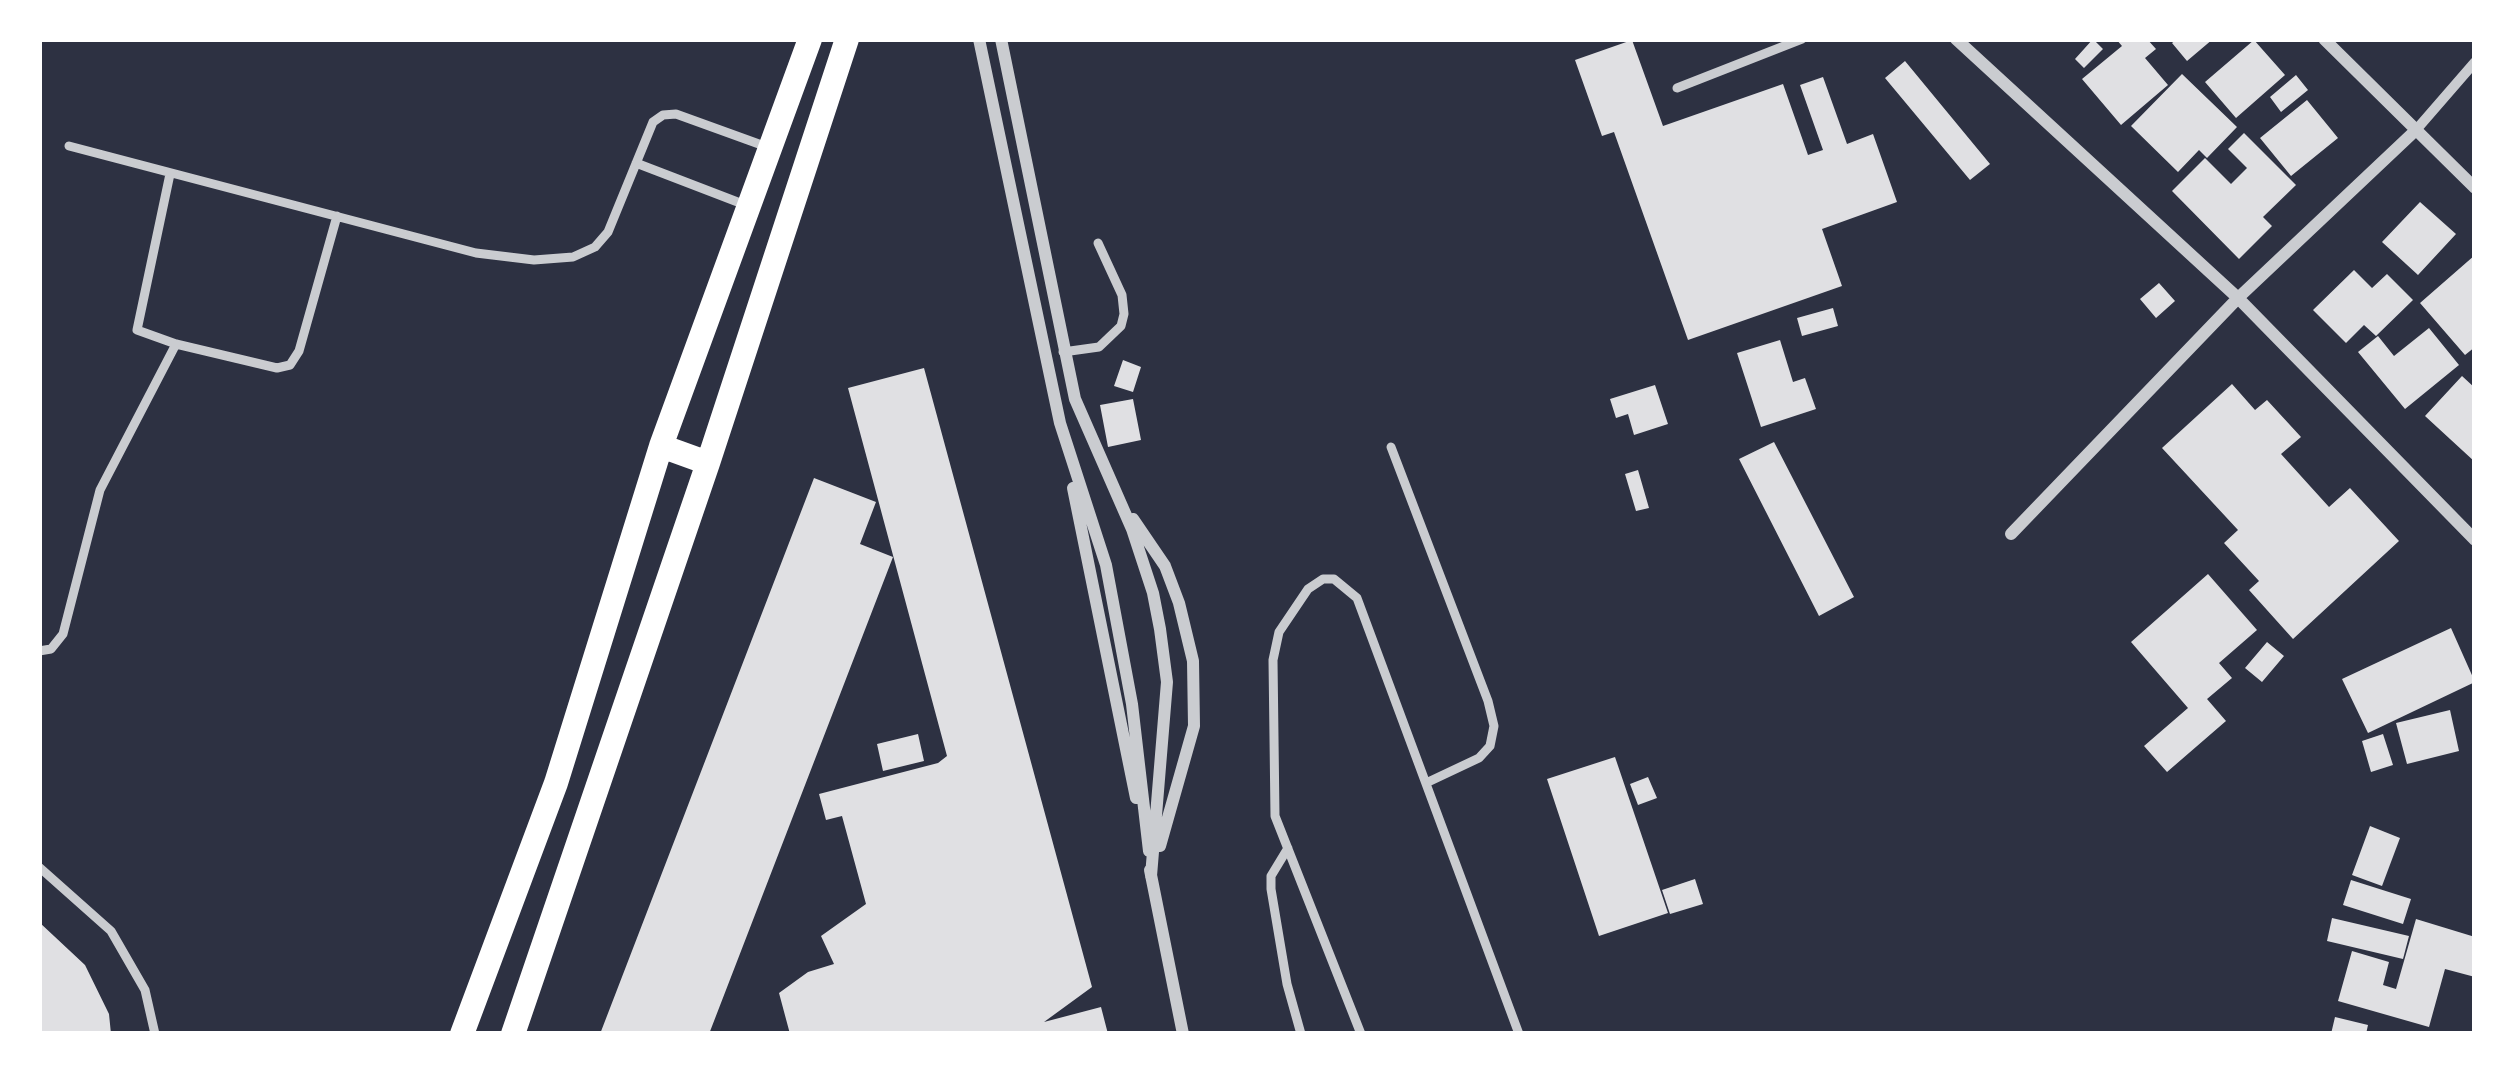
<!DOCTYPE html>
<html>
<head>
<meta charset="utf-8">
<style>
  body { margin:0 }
  #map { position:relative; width:2514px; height:1073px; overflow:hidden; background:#2d3142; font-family:Barlow,sans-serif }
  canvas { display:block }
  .frame { position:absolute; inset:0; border:42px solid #fff; pointer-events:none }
</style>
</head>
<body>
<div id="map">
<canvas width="2514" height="1073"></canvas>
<div class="frame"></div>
</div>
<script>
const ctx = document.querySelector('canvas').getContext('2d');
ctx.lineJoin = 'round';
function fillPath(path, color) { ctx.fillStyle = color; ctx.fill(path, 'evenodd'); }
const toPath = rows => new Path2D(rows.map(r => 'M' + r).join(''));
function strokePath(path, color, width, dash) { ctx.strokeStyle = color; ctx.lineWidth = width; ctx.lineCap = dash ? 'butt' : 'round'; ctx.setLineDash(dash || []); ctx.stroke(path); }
const building = toPath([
  [2093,39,2103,49,2084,68,2075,59],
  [2116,39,2147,39,2156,49,2145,58,2168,85,2121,125,2082,79,2122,46],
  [2177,39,2213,39,2187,61,2172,43],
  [1632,40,1663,126,1783,84,1808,155,1823,150,1800,85,1823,77,1847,144,1873,134,1897,202,1822,229,1842,286,1688,340,1614,132,1602,136,1575,60],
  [2254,40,2285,75,2236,118,2205,82],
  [1905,61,1990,164,1970,180,1885,78],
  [2182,74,2237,127,2207,158,2199,150,2178,172,2131,126],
  [2296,75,2308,90,2281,112,2270,97],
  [2307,100,2338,138,2291,176,2260,138],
  [2244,133,2296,185,2263,217,2272,226,2239,259,2172,191,2205,158,2231,184,2247,168,2228,149],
  [2420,202,2456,234,2418,275,2382,242],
  [2475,255,2475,347,2465,355,2420,303],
  [2354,270,2372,288,2387,274,2413,300,2376,336,2364,325,2346,343,2313,310],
  [2159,283,2175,301,2156,318,2140,299],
  [1833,308,1838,326,1802,336,1797,318],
  [2429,328,2459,365,2405,409,2358,352,2378,336,2394,356],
  [1780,340,1793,382,1805,378,1816,409,1761,427,1737,353],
  [1123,360,1141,367,1133,392,1114,386],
  [924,368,1092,987,1044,1022,1101,1007,1108,1034,790,1034,779,993,808,972,834,964,821,936,866,904,842,816,826,820,819,794,938,763,947,756,848,388],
  [2462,376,2475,388,2475,462,2425,416],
  [2232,384,2255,410,2267,400,2301,437,2281,454,2329,507,2350,488,2399,541,2293,639,2249,590,2259,581,2224,543,2238,530,2162,448],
  [1655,385,1668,424,1634,435,1628,414,1616,418,1610,399],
  [1133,399,1141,440,1108,447,1100,405],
  [1774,442,1854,597,1819,616,1739,459],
  [1638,470,1649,508,1636,511,1625,474],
  [814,478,876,502,860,544,893,557,709,1034,600,1034],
  [2208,574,2257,630,2219,663,2232,678,2207,699,2226,721,2167,772,2144,746,2188,708,2131,642],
  [2451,628,2475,682,2368,733,2342,679],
  [2267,642,2284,656,2262,682,2245,668],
  [2450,710,2459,751,2407,764,2396,723],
  [918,734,924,761,883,771,877,744],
  [2383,734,2393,765,2371,772,2362,741],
  [1615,757,1668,913,1599,936,1547,779],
  [1648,777,1657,798,1638,805,1630,784],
  [2370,826,2400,838,2382,886,2352,875],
  [1695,879,1703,904,1670,914,1662,890],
  [2351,880,2411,899,2403,924,2343,905],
  [2332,918,2409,936,2403,959,2327,941],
  [2416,919,2475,937,2475,977,2445,969,2429,1027,2338,1001,2352,951,2389,962,2383,985,2396,989],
  [39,922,85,965,109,1014,111,1034,39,1034],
  [2335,1017,2368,1025,2366,1034,2331,1034]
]);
const service = toPath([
  [1677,88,1802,39],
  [69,146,476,253,534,260,573,257,595,247,608,232,653,122,663,115,676,114,770,148],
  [636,163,748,206],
  [170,174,137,330,176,344,277,368,290,365,299,351,337,216],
  [1063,352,1099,347,1121,326,1124,314,1122,295,1098,243],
  [1391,447,1488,701,1494,726,1490,746,1479,758,1426,783],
  [39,651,51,649,63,634,100,490,176,344],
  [1288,848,1271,876,1271,889,1287,984,1301,1034],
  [39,867,111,931,145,990,155,1034],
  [1361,1034,1275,816,1273,660,1279,632,1308,589,1323,579,1334,579,1357,598,1519,1034]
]);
const pedestrian = toPath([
  [2416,130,2475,62]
]);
const minor = toPath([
  [979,39,1060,423,1106,565,1132,704,1149,851],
  [1001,39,1075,399,1132,529,1153,593,1160,629,1167,682,1151,876],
  [1956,39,2238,298,2475,540],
  [2324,39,2475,188],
  [1073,488,1136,798],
  [1133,519,1165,566,1179,603,1193,661,1194,726,1160,846],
  [2011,534,2238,298,2416,130],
  [1150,870,1183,1034]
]);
const secondary = toPath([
  [661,446,708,463],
  [462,1034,556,783,661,446,810,39],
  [513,1034,708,463,847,39]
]);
fillPath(building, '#e0e0e3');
strokePath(service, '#caccd0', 9);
strokePath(pedestrian, '#caccd0', 10);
strokePath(minor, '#caccd0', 12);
strokePath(secondary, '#fff', 24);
</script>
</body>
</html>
